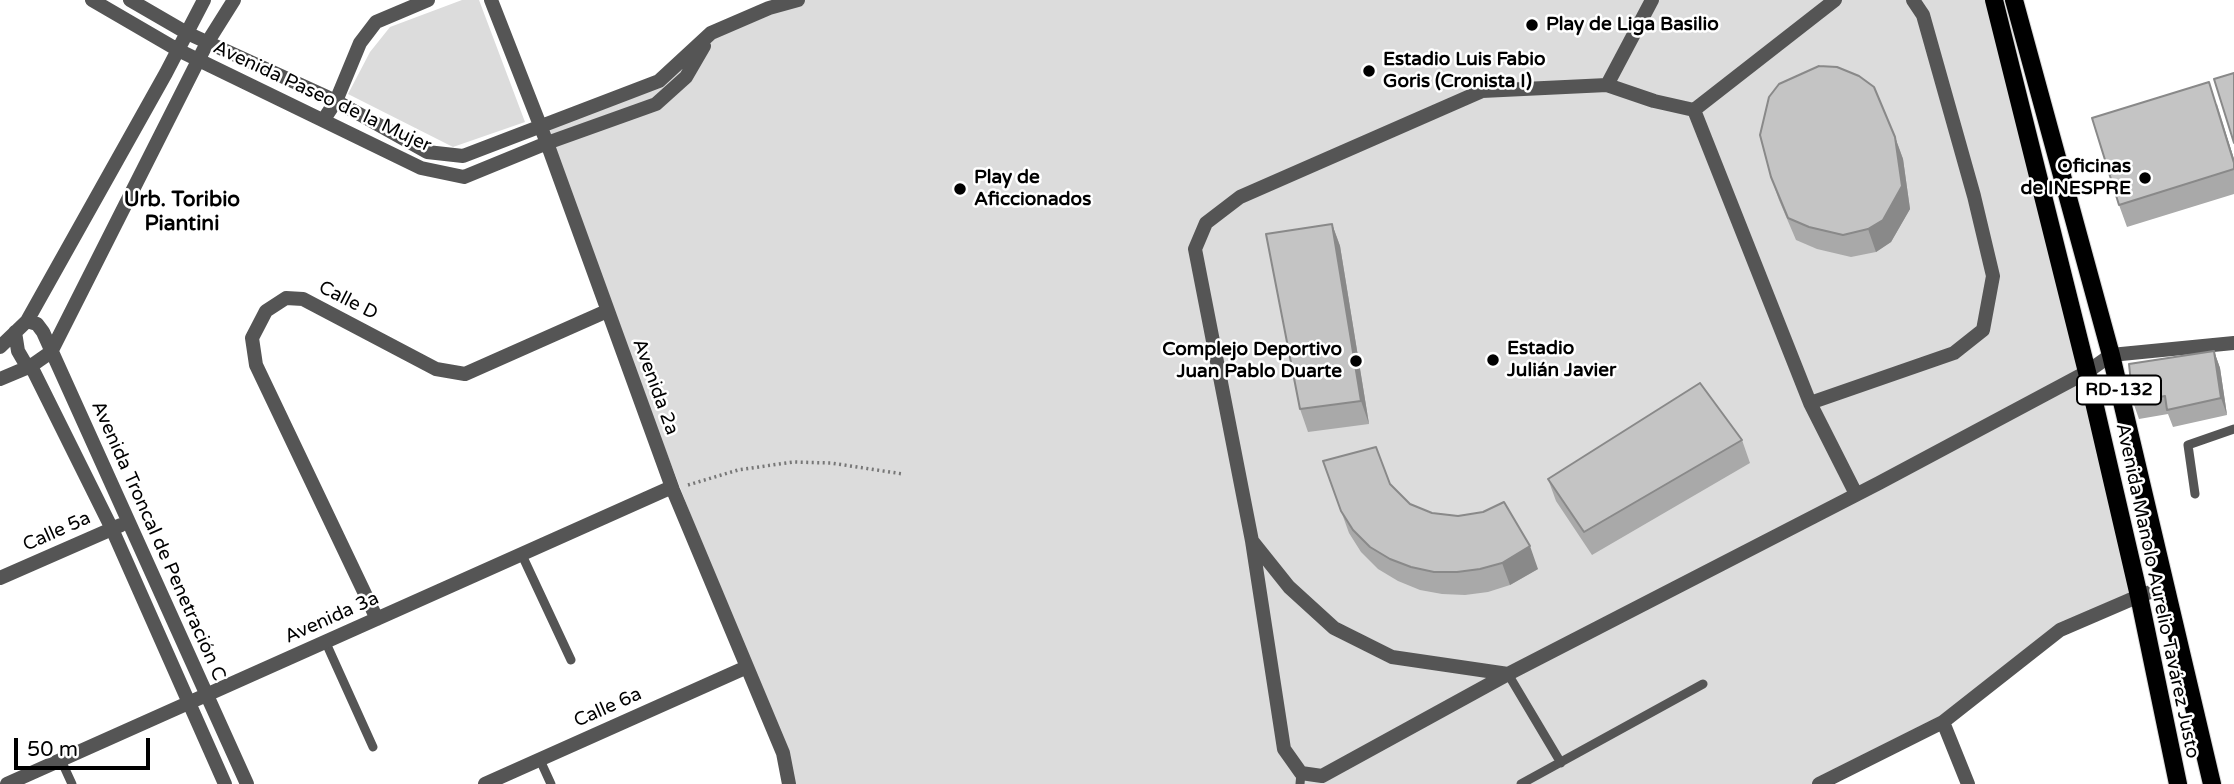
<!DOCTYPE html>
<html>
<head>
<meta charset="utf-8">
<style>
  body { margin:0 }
  #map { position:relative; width:2234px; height:784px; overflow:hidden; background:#fff; font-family:"Varela Round",sans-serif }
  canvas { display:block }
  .scale { position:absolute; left:14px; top:738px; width:136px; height:32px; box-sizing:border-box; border:4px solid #000; border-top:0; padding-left:9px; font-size:21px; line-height:24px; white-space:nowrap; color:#000; -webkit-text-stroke:5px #fff; paint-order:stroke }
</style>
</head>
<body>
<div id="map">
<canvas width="2234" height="784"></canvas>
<div class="scale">50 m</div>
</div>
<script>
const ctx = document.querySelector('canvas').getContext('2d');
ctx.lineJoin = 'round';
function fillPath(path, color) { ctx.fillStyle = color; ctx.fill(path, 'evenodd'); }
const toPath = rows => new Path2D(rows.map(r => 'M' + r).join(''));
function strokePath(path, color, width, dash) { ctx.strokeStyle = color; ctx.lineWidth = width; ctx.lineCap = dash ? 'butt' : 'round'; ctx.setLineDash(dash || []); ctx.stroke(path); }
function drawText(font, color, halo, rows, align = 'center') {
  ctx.font = font + ' "Varela Round",sans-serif'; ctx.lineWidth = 5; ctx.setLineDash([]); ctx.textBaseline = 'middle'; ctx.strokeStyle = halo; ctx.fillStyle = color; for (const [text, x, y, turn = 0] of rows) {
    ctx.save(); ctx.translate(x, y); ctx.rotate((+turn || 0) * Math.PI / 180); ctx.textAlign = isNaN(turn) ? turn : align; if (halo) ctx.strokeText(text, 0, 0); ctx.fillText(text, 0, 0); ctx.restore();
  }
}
const green = toPath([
  [462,0,479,0,525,122,453,147,348,94,370,52,390,27],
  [798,0,1994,0,2139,596,2060,630,1943,722,1817,784,789,784,783,753,540,126,659,81,711,33]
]);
const path = toPath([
  [688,485,738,470,793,462,831,463,903,474]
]);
const service = toPath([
  [2195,494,2188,445,2234,429],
  [521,553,571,660],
  [326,643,373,747],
  [1508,674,1561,763],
  [61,760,72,784],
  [540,760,551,784],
  [1300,784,1301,773],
  [1521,784,1703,684]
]);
const minor = toPath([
  [92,0,178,50,421,168,464,177,547,143,656,104,686,77,704,46],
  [130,0,187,33,336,101,427,152,463,156,659,81,711,33,769,8,798,0],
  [491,0,547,143,673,490,783,753,789,784],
  [1607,85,1652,0],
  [1694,110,1654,101,1607,85,1482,91,1240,197,1206,223,1195,249,1252,541,1284,749,1301,773,1322,776,1508,674,1879,483,2087,372,2111,355,2234,343],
  [1694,110,1810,403,1856,494],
  [1694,110,1835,0],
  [324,119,336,101,360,43,376,22,428,0],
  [27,321,37,324,43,332,247,784],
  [15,332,18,351,25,363,31,366,112,529,225,784],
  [0,347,27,321,166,73,204,0],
  [0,379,31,366,51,352,207,43,234,0],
  [1810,403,1954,353,1983,330,1993,276,1974,196,1923,15,1913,0],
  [1253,542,1289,587,1334,628,1392,657,1508,674],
  [0,578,121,525],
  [377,619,256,365,252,338,266,311,286,298,303,299,436,369,465,374,607,311],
  [1943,722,1968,784],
  [7,784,672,487],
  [485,784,747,667],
  [1819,784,1943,722,2060,630,2139,596,2165,587]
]);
const primary = toPath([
  [1994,0,2087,372,2139,596,2178,784],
  [2014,0,2111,355,2212,784]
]);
const wall = toPath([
  [2217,104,2234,159,2234,194,2127,227,2119,205],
  [1895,137,1903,159,1910,209,1891,242,1876,252,1851,257,1817,249,1796,240,1779,200,1771,177],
  [1332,224,1340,246,1369,424,1308,432,1300,409],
  [2214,351,2220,368,2227,415,2173,427,2168,414,2139,419,2133,402],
  [1742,440,1750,463,1592,555,1556,501,1548,479],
  [1323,461,1390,484,1410,504,1538,569,1510,585,1488,592,1465,595,1442,594,1420,590,1398,581,1378,569,1361,552,1349,533]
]);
const shadedWall = toPath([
  [2209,82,2234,159,2234,163],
  [1895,137,1903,159,1910,209,1891,242,1876,252,1868,229],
  [1332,224,1340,246,1369,424,1361,401],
  [2214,351,2220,368,2227,415,2221,398],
  [1530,546,1538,569,1510,585,1502,563]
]);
const building = toPath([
  [1819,66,1837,67,1859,76,1874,87,1895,137,1902,186,1883,220,1868,229,1843,235,1809,227,1788,218,1771,177,1760,135,1769,97,1779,84,1819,66],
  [2234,73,2234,143,2214,79,2234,73],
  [2209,82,2234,163,2234,169,2119,205,2092,118,2209,82],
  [1332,224,1361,401,1300,409,1266,234,1332,224],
  [2214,351,2221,398,2167,410,2165,396,2133,402,2129,364,2214,351],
  [1700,383,1742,440,1584,532,1548,479,1700,383],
  [1376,447,1390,484,1410,504,1432,513,1458,516,1483,512,1504,502,1530,546,1502,563,1480,569,1457,572,1434,572,1411,567,1390,559,1370,547,1353,530,1341,511,1323,461,1376,447]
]);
const markers = [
  [1532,25,7,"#000"],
  [1369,71,7,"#000"],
  [2145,178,7,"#000"],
  [960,189,7,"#000"],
  [1493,360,7,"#000"],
  [1356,361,7,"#000"]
];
const shields = [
  [2119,390,84]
];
const shieldNames = [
  ["RD-132",2119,390]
];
const poiNames = [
  ["Play de Liga Basilio",1546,25],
  ["Estadio Luis Fabio",1383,60],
  ["Goris (Cronista I)",1383,82],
  ["Oficinas",2131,167,"right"],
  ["de INESPRE",2131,189,"right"],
  ["Play de",974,178],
  ["Aficcionados",974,200],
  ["Estadio",1507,349],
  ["Julián Javier",1507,371],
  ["Complejo Deportivo",1342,350,"right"],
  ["Juan Pablo Duarte",1342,372,"right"]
];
const streetNames = [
  ["Avenida Paseo de la Mujer",322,97,25],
  ["Calle D",348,301,27],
  ["Avenida 2a",655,387,70],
  ["Calle 5a",57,532,-24],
  ["Avenida Troncal de Penetración C",158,541,66],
  ["Avenida Manolo Aurelio Tavárez Justo",2157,591,78],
  ["Avenida 3a",332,618,-24],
  ["Calle 6a",608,708,-24]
];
const neighbourhoodNames = [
  ["Urb. Toribio",182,200],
  ["Piantini",182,224]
];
fillPath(green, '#dcdcdc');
strokePath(primary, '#dbdbdb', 20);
strokePath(path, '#777', 3.5, [2, 3.5]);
strokePath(service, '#555', 9);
strokePath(minor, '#555', 14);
strokePath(primary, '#000', 18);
fillPath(wall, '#a9a9a9');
fillPath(shadedWall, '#898989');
fillPath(building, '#c4c4c4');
strokePath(building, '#898989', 2);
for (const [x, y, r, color] of markers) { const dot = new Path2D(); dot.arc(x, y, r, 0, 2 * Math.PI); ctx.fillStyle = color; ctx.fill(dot); strokePath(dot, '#fff', 2.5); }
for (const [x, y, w] of shields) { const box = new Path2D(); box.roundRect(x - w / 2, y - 14.5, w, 29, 5); ctx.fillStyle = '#fff'; ctx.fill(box); strokePath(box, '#000', 2); }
drawText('bold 18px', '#000', null, shieldNames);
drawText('bold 19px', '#000', '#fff', poiNames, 'left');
drawText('19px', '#000', '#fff', streetNames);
drawText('bold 21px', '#000', '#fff', neighbourhoodNames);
</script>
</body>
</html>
